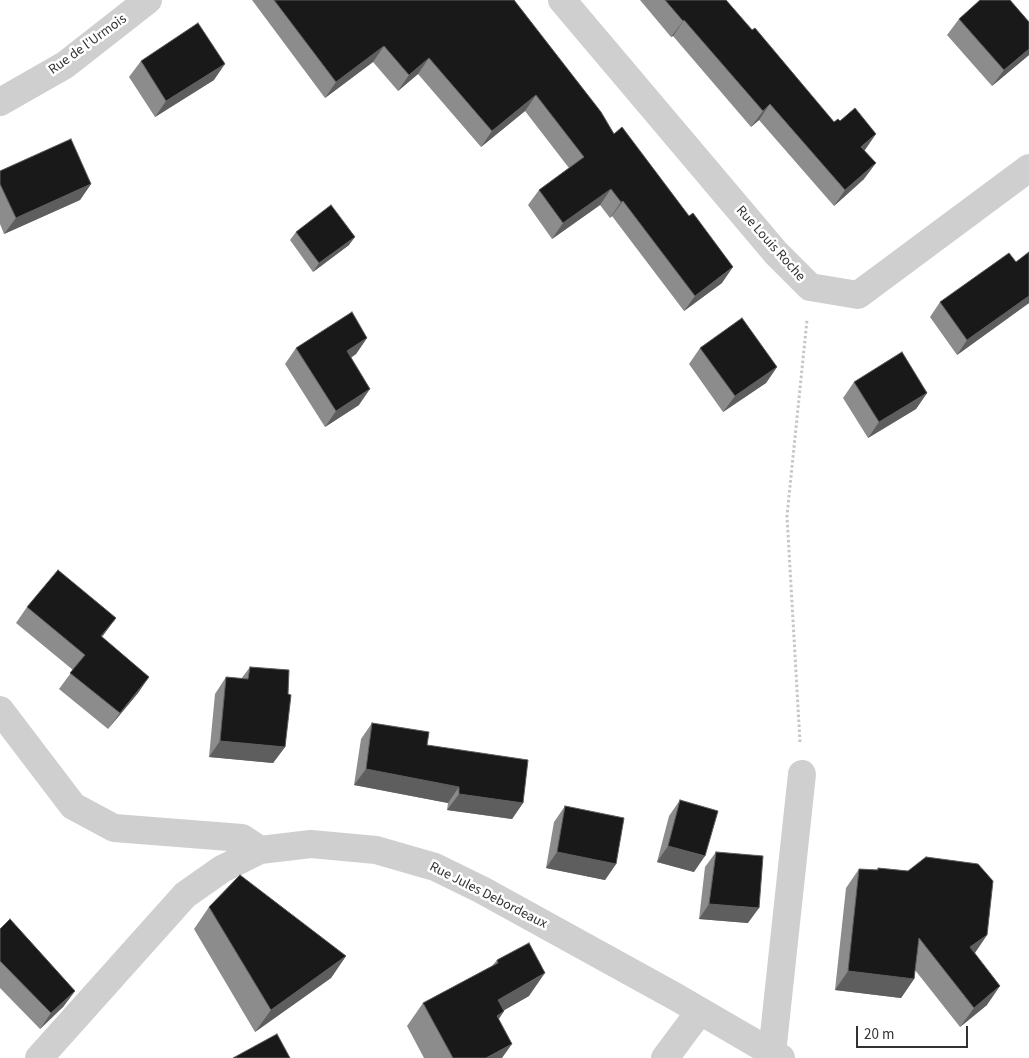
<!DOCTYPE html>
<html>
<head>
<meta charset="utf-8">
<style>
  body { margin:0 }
  #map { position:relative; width:1029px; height:1058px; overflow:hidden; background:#fff; font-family:"Source Sans 3",sans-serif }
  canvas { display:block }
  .scale { position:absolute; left:856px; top:1026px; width:112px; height:22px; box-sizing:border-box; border:2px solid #323232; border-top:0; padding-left:6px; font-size:15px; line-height:18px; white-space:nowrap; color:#323232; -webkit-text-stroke:4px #fff; paint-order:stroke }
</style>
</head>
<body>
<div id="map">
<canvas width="1029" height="1058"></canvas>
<div class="scale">20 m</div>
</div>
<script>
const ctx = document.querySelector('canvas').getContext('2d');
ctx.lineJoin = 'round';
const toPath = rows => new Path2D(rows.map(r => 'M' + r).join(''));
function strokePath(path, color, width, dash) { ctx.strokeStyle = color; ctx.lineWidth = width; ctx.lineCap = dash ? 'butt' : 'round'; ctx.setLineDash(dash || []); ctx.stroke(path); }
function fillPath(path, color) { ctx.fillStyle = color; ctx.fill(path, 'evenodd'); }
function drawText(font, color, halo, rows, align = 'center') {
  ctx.font = font + ' "Source Sans 3",sans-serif'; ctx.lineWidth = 5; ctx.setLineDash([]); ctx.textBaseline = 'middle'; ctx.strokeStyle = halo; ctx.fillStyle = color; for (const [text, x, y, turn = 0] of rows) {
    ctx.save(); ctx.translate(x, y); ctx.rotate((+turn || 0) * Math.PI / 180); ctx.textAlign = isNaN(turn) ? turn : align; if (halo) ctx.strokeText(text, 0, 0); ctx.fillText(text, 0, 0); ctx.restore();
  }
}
const path = toPath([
  [800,742,787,516,807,320]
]);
const minor = toPath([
  [562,0,776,253,810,287,858,295,1029,168],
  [0,102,65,65,148,0],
  [0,710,73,806,114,828,242,838,260,850],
  [772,1053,802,774],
  [39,1058,185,895,222,869,260,850,311,844,376,850,435,867,482,890,676,997,781,1058],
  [665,1058,700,1011]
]);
const wall = toPath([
  [252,0,514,0,614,134,722,283,684,311,612,216,610,218,600,205,552,239,528,205,539,190,569,168,525,111,481,147,418,74,398,91,373,62,325,98],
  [640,0,726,0,834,122,865,151,864,179,834,206,759,120,751,127,673,36,671,37],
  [959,19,1029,22,1029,55,992,86,947,35],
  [141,61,214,80,155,117,129,77],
  [0,171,91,184,80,200,4,234,0,224],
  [296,232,349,245,313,272,290,240],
  [1029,252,1029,303,957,355,930,317,940,302,1016,262],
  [367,338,356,354,351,358,359,405,325,427,285,364,296,348],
  [700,348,777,367,766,383,723,412,689,364],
  [854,382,927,393,916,409,868,438,843,398],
  [27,607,116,618,102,637,149,677,138,693,108,729,59,689,73,670,16,623],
  [250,667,288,694,285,747,273,763,209,757,215,694,226,677,241,679],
  [372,723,427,745,523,803,512,819,447,810,448,803,354,785,361,739],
  [680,800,694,872,657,862,669,816],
  [565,806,616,864,605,880,546,868,554,822],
  [716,852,748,923,699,919,705,867],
  [878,868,987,935,975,953,987,1005,960,1027,915,970,914,979,901,998,835,990,846,888,859,869,876,870],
  [209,907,346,956,331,978,255,1032,194,929],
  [0,929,75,991,63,1007,40,1029,0,988],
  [497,960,529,996,504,1010,504,1011,499,1019,502,1058,424,1058,407,1026,423,1003,492,966]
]);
const shadedWall = toPath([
  [684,20,673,36,671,37,683,21],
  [384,46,373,62,325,98,336,82],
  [1029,49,1029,55,992,86,1004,70],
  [429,58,418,74,398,91,409,75],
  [225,64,214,80,155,117,166,101],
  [536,95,525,111,481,147,492,131],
  [770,104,759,120,751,127,763,111],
  [876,134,865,150,850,163,861,147],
  [876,163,864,179,834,206,845,190],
  [91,184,80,200,4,234,16,218],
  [611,189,600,205,552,239,563,223],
  [623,201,612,216,610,218,621,202],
  [355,237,349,245,313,272,319,263],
  [733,267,722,283,684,311,695,296],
  [1029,296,1029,303,957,355,967,340],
  [367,338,356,354,336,367,347,351],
  [777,367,766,383,723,412,735,396],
  [370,389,359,405,325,427,336,411],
  [927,393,916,409,868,438,879,422],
  [116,618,104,634,90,652,101,636],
  [149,677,138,693,108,729,120,713],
  [220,741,285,747,273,763,209,757],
  [366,769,459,787,448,803,354,785],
  [459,794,523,803,512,819,447,810],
  [668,846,705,856,694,872,657,862],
  [557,852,616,864,605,880,546,868],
  [709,904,759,908,748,923,699,919],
  [987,935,974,954,970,947],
  [346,956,331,978,255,1032,271,1010],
  [848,971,914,979,901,998,835,990],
  [545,973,529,996,482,1023,498,1000],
  [1000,986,987,1005,960,1027,974,1008],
  [75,991,63,1007,40,1029,51,1013],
  [504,1011,488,1034,497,1016],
  [512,1044,502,1058,486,1058]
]);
const building = toPath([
  [274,0,514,0,601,112,614,134,622,127,689,216,693,213,733,267,695,296,623,201,621,202,611,189,563,223,539,190,584,157,536,95,492,131,429,58,409,75,384,46,336,82,274,0],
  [665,0,726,0,752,30,755,28,834,122,838,119,840,121,855,108,876,134,861,147,876,163,845,190,770,104,763,111,684,20,683,21,665,0],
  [980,0,1010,0,1029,22,1029,49,1004,70,959,19,980,0],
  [198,23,225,64,166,101,141,61,198,23],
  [71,139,91,184,16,218,0,184,0,171,71,139],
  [331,205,355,237,319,263,296,232,331,205],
  [1029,252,1029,296,967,340,940,302,1009,253,1016,262,1029,252],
  [352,312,367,338,347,351,370,389,336,411,296,348,352,312],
  [742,318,777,367,735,396,700,348,742,318],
  [902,352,927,393,879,422,854,382,902,352],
  [58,570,116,618,101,636,149,677,120,713,70,673,85,655,27,607,58,570],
  [250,667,289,670,288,694,291,695,285,747,220,741,226,677,248,679,250,667],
  [372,723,429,732,427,745,528,760,523,803,459,794,459,787,366,769,372,723],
  [680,800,718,811,705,856,668,846,680,800],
  [565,806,624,818,616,864,557,852,565,806],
  [716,852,763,856,759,908,709,904,716,852],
  [926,857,978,864,993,881,987,935,970,947,1000,986,974,1008,919,938,914,979,848,971,859,869,878,870,878,868,908,871,926,857],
  [240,875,346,956,271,1010,209,907,240,875],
  [10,919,75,991,51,1013,0,961,0,929,10,919],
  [529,943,545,973,498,1000,504,1011,497,1016,512,1044,486,1058,453,1058,423,1003,498,963,497,960,529,943],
  [277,1034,290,1058,233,1058,277,1034]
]);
const streetNames = [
  ["Rue de l'Urmois",88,45,-36],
  ["Rue Louis Roche",770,244,48],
  ["Rue Jules Debordeaux",488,896,27]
];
strokePath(path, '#c6c6c6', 3, [2.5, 2.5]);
strokePath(minor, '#cfcfcf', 28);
fillPath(wall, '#8c8c8c');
fillPath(shadedWall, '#5e5e5e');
fillPath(building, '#191919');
strokePath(building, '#5e5e5e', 1);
drawText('14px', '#323232', '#fff', streetNames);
</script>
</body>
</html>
